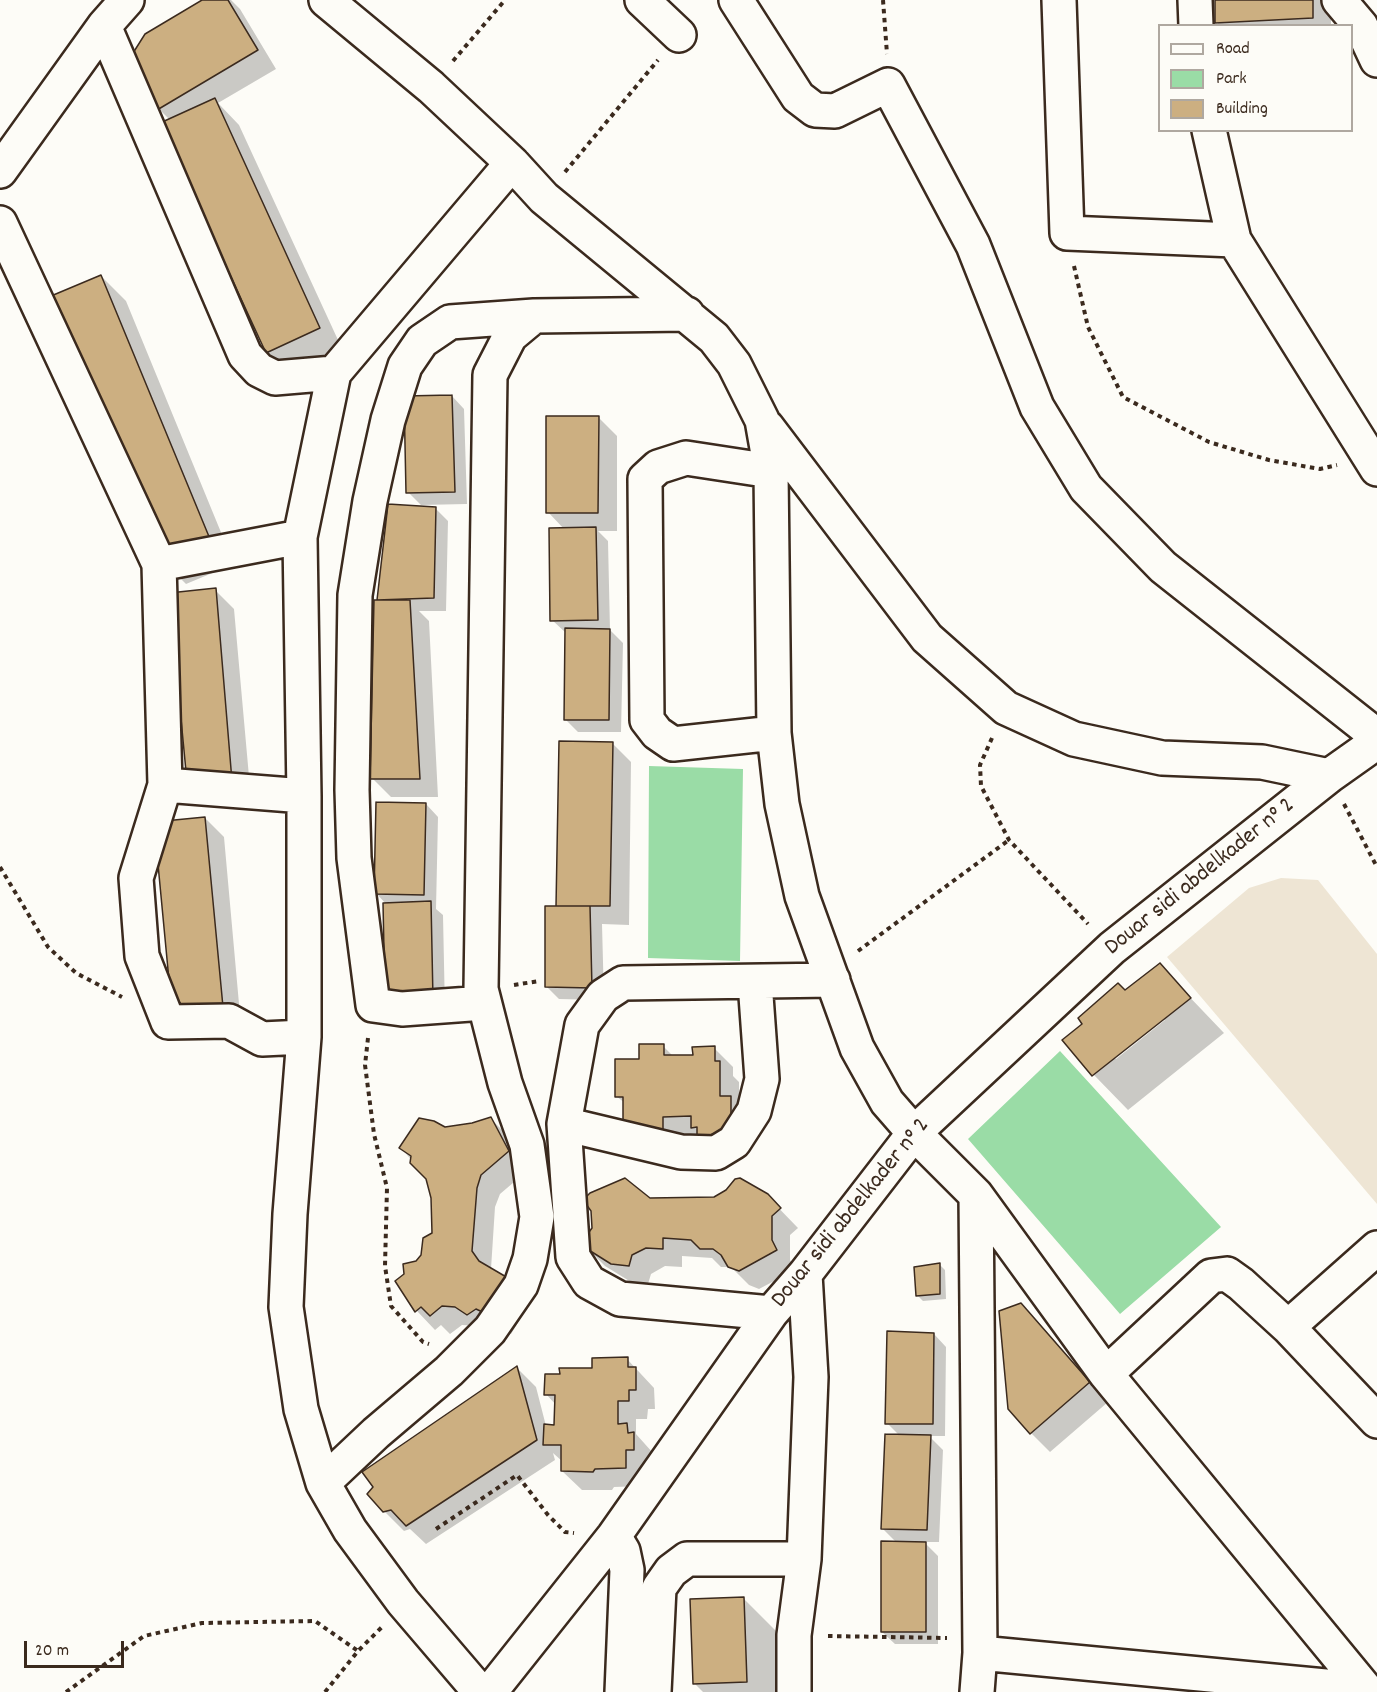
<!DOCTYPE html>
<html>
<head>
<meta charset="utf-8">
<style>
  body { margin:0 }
  #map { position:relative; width:1377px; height:1692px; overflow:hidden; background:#fdfcf7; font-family:Dekko,sans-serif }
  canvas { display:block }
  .legend { position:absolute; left:1158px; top:24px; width:195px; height:108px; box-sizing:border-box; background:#fdfcf7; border:2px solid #afa8a0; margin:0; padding:8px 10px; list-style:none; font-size:18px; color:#3b2a1e }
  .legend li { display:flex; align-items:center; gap:12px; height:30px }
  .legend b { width:30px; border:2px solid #afa8a0 }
  .scale { position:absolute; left:24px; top:1641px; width:100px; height:27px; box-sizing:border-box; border:3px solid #3b2a1e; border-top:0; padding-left:8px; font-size:18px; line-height:21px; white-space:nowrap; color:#3b2a1e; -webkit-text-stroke:4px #fdfcf7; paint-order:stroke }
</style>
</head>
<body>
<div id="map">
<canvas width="1377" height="1692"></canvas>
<ul class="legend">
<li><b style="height:8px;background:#fdfcf7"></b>Road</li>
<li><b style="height:16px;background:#9adca6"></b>Park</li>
<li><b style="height:16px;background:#ccaf81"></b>Building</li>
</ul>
<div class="scale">20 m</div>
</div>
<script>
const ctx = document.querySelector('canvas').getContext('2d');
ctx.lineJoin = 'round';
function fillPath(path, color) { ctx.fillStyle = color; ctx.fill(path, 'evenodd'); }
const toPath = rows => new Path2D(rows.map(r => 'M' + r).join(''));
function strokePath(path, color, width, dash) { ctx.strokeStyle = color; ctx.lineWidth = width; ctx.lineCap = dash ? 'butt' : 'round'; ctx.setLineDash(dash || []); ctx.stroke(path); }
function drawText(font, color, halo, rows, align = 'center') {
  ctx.font = font + ' Dekko,sans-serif'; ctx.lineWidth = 4.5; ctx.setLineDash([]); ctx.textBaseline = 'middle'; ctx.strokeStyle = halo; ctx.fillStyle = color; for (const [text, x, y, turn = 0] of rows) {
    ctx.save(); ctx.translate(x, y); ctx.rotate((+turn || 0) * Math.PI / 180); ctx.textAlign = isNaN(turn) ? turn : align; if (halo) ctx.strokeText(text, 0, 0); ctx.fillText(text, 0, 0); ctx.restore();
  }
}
const built = toPath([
  [1281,878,1318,880,1377,954,1377,1204,1167,957,1249,888]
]);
const green = toPath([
  [649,766,743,769,740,961,648,958],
  [1060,1051,1221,1227,1120,1314,968,1139]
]);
const shadow = toPath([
  [205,0,231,0,240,9,276,69,218,103,239,125,344,353,292,377,267,352,170,120,159,109],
  [1217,0,1331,0,1331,26,1220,26,1217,22],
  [101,276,126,301,234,564,186,584,161,559],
  [452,396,464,409,467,504,421,505,408,492],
  [598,417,617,436,617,531,598,531,608,541,610,630,623,643,621,732,578,732,565,719,566,633,552,620,564,529,548,512],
  [389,506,435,508,448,521,446,611,419,611,429,621,438,797,391,797,372,778,379,602],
  [215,590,234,609,251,799,207,800],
  [612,743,631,762,629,925,602,924,604,1000,559,999,546,986,560,907],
  [426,804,438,817,436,909,443,915,445,1011,399,1012,386,904,376,893],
  [205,818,224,837,241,1026,192,1031],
  [1159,965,1224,1033,1128,1110,1094,1075,1064,1041],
  [1163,1018,1165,1020,1116,1059,1114,1057],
  [663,1046,674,1057,694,1057,714,1048,733,1067,733,1076,739,1082,739,1106,718,1154,699,1135,681,1136,682,1148,616,1096,641,1061],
  [490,1118,509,1137,527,1171,500,1194,495,1207,491,1269,513,1281,532,1300,511,1334,495,1327,462,1325,450,1334,441,1325,435,1330,417,1311,397,1281,422,1255,433,1234,434,1214,428,1179,401,1148,445,1128,472,1125],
  [767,1196,798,1228,790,1235,790,1260,795,1270,759,1289,749,1285,731,1267,721,1267,712,1258,682,1256,682,1267,665,1266,651,1274,648,1284,631,1282,605,1266,585,1246,649,1199],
  [939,1264,945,1270,946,1299,923,1301,917,1295],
  [1021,1305,1040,1324,1108,1402,1050,1452,1031,1433],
  [934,1334,946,1347,945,1436,929,1436,943,1450,939,1542,924,1542,938,1556,938,1644,895,1644,882,1632,897,1543,882,1528,900,1436,887,1423],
  [627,1359,654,1388,655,1409,648,1409,647,1419,636,1419,636,1434,653,1453,644,1486,614,1487,612,1490,582,1490,562,1471,563,1462,553,1453,555,1460,426,1544,410,1529,404,1531,384,1511,517,1368,536,1387,546,1426,556,1426,556,1405,546,1394,562,1376,593,1370],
  [744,1599,779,1634,781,1692,703,1692,695,1684]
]);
const building = toPath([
  [202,0,228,0,258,50,157,110,128,61,145,34,202,0],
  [1215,0,1313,0,1313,18,1215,23,1215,0],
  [215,98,320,328,266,353,160,123,215,98],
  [101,275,210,539,160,560,51,296,101,275],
  [452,395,455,492,406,493,404,396,452,395],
  [546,416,599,416,598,513,546,513,546,416],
  [388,504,436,507,434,598,377,600,388,504],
  [596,527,598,620,550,621,549,528,596,527],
  [216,588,232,781,187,782,169,593,216,588],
  [374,600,410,600,420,779,370,779,374,600],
  [565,628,610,629,609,720,564,720,565,628],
  [559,741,613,742,610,906,556,906,559,741],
  [376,802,426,803,424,895,374,894,376,802],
  [205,817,223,1007,172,1012,154,822,205,817],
  [431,901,433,999,385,1000,383,903,431,901],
  [545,906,590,906,592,988,545,987,545,906],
  [1160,963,1191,998,1092,1076,1062,1040,1082,1024,1078,1018,1118,983,1125,990,1160,963],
  [639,1044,664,1044,664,1055,693,1055,692,1047,715,1046,715,1061,720,1061,720,1096,731,1096,731,1128,727,1135,697,1136,697,1127,691,1128,691,1116,663,1117,663,1130,630,1131,623,1125,623,1097,615,1097,615,1059,639,1059,639,1044],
  [491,1117,509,1151,481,1175,477,1188,472,1251,479,1261,508,1278,491,1316,476,1309,467,1315,455,1307,442,1306,430,1316,421,1307,415,1312,395,1281,404,1274,403,1264,416,1261,421,1255,423,1238,432,1233,431,1198,426,1179,410,1163,411,1156,399,1148,419,1118,434,1121,445,1127,472,1123,491,1117],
  [625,1178,650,1198,714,1197,726,1190,735,1179,740,1178,768,1194,781,1208,772,1216,772,1240,777,1250,739,1271,728,1267,721,1255,713,1249,700,1249,691,1240,663,1238,663,1249,646,1248,632,1255,629,1266,611,1264,584,1247,584,1239,592,1228,591,1211,583,1200,590,1193,625,1178],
  [940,1263,940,1294,916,1296,914,1267,940,1263],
  [1021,1303,1090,1382,1030,1434,1008,1409,999,1311,1021,1303],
  [887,1331,934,1333,933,1424,885,1424,887,1331],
  [628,1357,628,1367,636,1367,636,1390,629,1390,629,1401,618,1401,618,1424,627,1423,628,1433,634,1432,634,1450,626,1450,626,1468,595,1469,593,1472,561,1471,561,1445,543,1445,544,1424,554,1425,555,1395,544,1395,545,1374,560,1374,559,1368,592,1368,592,1358,628,1357],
  [517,1366,537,1440,406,1526,391,1510,383,1512,367,1494,373,1487,362,1472,517,1366],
  [885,1434,931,1435,927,1530,881,1529,885,1434],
  [881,1541,926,1542,926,1632,881,1632,881,1541],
  [744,1597,747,1682,693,1684,690,1599,744,1597]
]);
const path = toPath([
  [883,0,887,54],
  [453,61,505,0],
  [565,172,658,60],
  [1074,266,1088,327,1123,397,1209,442,1269,460,1320,469,1337,465],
  [992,738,980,765,981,786,1009,840,1088,924],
  [1344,804,1377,867],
  [0,867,48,947,76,973,122,997],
  [858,951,1009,840],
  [514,985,539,981],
  [368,1038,365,1065,374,1134,387,1188,385,1266,391,1306,423,1342,429,1344],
  [436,1529,517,1475,548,1515,565,1532,574,1533],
  [828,1636,947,1638],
  [66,1692,144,1636,202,1623,315,1621,358,1651],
  [325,1692,358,1651,382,1627]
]);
const minor = toPath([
  [326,0,431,87,512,163,544,198,714,338,734,364,762,420,771,471,774,733,782,804,802,896,857,1048,887,1102,914,1133,976,1195,1106,1374,1368,1692],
  [642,0,679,35],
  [736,0,798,97,815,110,835,111,888,85,973,245,1037,407,1086,488,1163,567,1377,736],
  [1059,0,1067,233,1234,240],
  [1195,0,1196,26],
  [1339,0,1361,26,1377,60],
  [104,26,245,355,259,370,275,378,334,373],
  [1209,130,1234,240,1377,469],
  [0,171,104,26,127,0],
  [0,223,159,564,165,785,136,878,142,956,168,1022,229,1021,262,1039,304,1037],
  [767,427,927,638,1006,708,1074,739,1162,758,1262,762,1329,776],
  [771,471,686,458,658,467,645,479,647,720,657,733,673,744,774,733],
  [159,564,300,537],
  [165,785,304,796],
  [484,1003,402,1009,373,1005,354,858,352,790,355,595,370,501,388,420,405,366,422,341,450,322,534,316],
  [564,1124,681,1152,716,1153,734,1142,754,1111,762,1079,755,982],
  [976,1195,980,1653,977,1692],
  [771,1313,620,1299,589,1282,573,1257,564,1124,582,1025,603,996,623,983,833,980],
  [1288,1327,1377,1248],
  [1106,1374,1211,1276,1227,1274,1241,1284,1288,1327,1377,1421],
  [323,1483,376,1433,449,1371,490,1330,521,1285,530,1259,537,1217,527,1145,505,1083,481,989,490,375,510,336,534,316,687,314],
  [614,1536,623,1551,627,1570,622,1692],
  [980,1653,1367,1690],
  [480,1692,403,1602,350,1530,323,1483,301,1409,286,1307,290,1214,304,1037,304,796,300,537,334,373,512,163],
  [490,1692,614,1536,771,1313,805,1274,914,1133,1112,948,1329,776,1377,742],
  [654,1692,659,1588,671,1571,687,1559,804,1559],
  [794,1692,794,1635,804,1559,811,1377,805,1274]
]);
const streetNames = [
  ["Douar sidi abdelkader n° 2",1201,878,-39],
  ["Douar sidi abdelkader n° 2",852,1214,-51]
];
fillPath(built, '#eee5d4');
fillPath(green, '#9adca6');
fillPath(shadow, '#0003');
fillPath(building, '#ccaf81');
strokePath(building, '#3b2a1e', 1.5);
strokePath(minor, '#3b2a1e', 38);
strokePath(path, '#3b2a1e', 4, [4.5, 4.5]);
strokePath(minor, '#fdfcf7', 33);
drawText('24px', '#3b2a1e', '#fdfcf7', streetNames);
</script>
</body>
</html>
